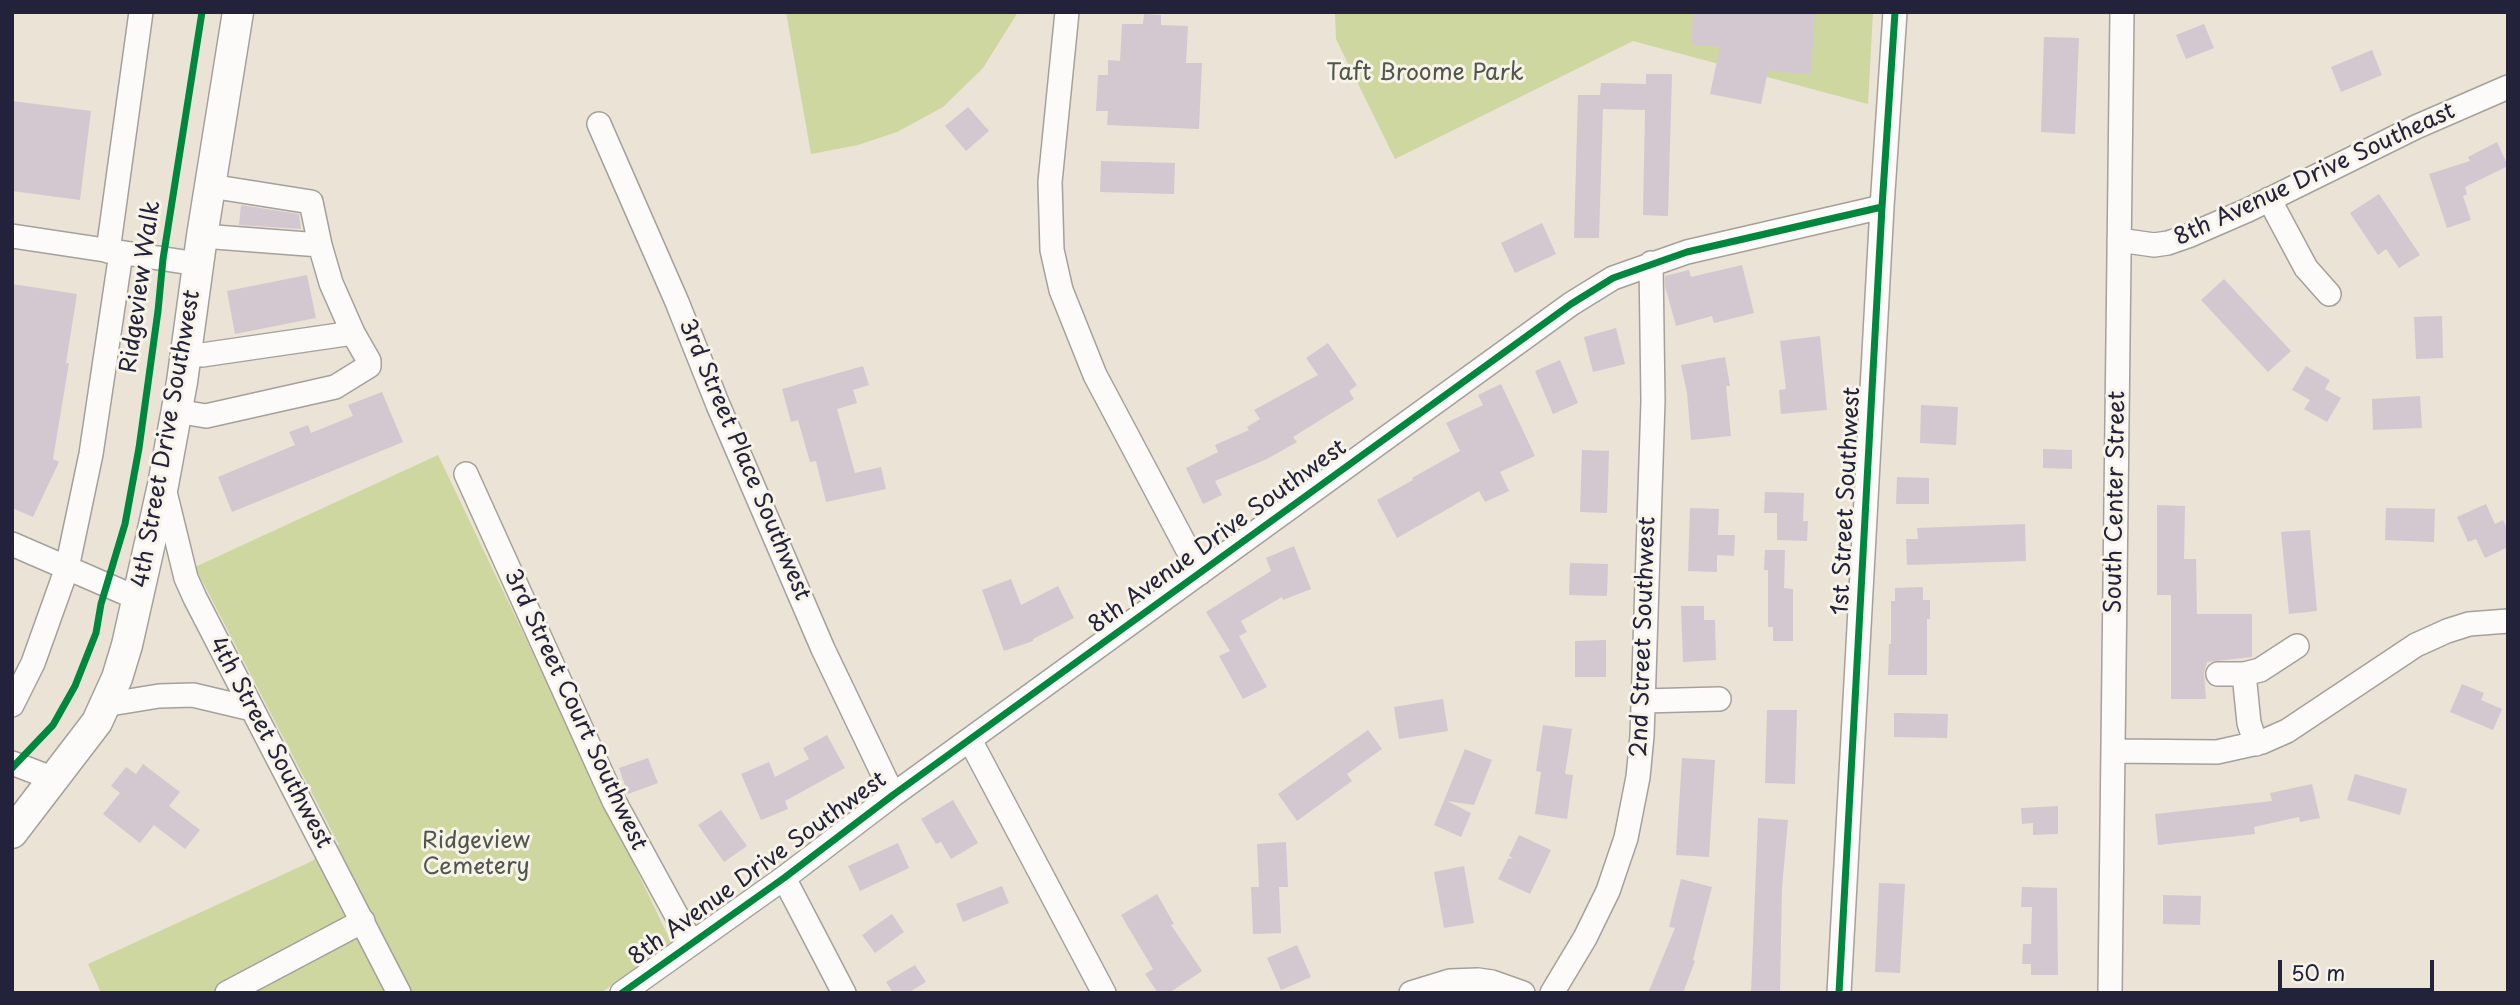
<!DOCTYPE html>
<html>
<head>
<meta charset="utf-8">
<style>
  body { margin:0 }
  #map { position:relative; width:2520px; height:1005px; overflow:hidden; background:#ebe3d5; font-family:"Playpen Sans",sans-serif }
  canvas { display:block }
  .frame { position:absolute; inset:0; border:14px solid #22223b; pointer-events:none }
  .scale { position:absolute; left:2278px; top:960px; width:156px; height:32px; box-sizing:border-box; border:4px solid #22223b; border-top:0; padding-left:9px; font-size:21px; line-height:24px; white-space:nowrap; color:#22223b; -webkit-text-stroke:5px #f7f3e8; paint-order:stroke }
</style>
</head>
<body>
<div id="map">
<canvas width="2520" height="1005"></canvas>
<div class="frame"></div>
<div class="scale">50 m</div>
</div>
<script>
const ctx = document.querySelector('canvas').getContext('2d');
ctx.lineJoin = 'round';
function fillPath(path, color) { ctx.fillStyle = color; ctx.fill(path, 'evenodd'); }
const toPath = rows => new Path2D(rows.map(r => 'M' + r).join(''));
function strokePath(path, color, width, dash) { ctx.strokeStyle = color; ctx.lineWidth = width; ctx.lineCap = dash ? 'butt' : 'round'; ctx.setLineDash(dash || []); ctx.stroke(path); }
function drawText(font, color, halo, rows, align = 'center') {
  ctx.font = font + ' "Playpen Sans",sans-serif'; ctx.lineWidth = 6; ctx.setLineDash([]); ctx.textBaseline = 'middle'; ctx.strokeStyle = halo; ctx.fillStyle = color; for (const [text, x, y, turn = 0] of rows) {
    ctx.save(); ctx.translate(x, y); ctx.rotate((+turn || 0) * Math.PI / 180); ctx.textAlign = isNaN(turn) ? turn : align; if (halo) ctx.strokeText(text, 0, 0); ctx.fillText(text, 0, 0); ctx.restore();
  }
}
const green = toPath([
  [786,12,1018,12,983,68,943,107,897,132,858,145,811,154],
  [1335,12,1873,12,1868,104,1633,41,1395,159,1336,39],
  [438,455,671,942,601,993,101,993,88,964,308,863,339,845,195,567]
]);
const building = toPath([
  [1693,12,1815,12,1811,74,1768,71,1761,104,1710,94,1720,47,1691,45],
  [1144,14,1161,15,1161,25,1188,26,1186,63,1202,63,1199,129,1107,125,1108,111,1096,111,1098,75,1108,75,1108,60,1120,61,1122,24,1143,24],
  [2204,24,2214,48,2186,59,2176,35],
  [2044,37,2079,38,2075,134,2041,132],
  [2372,50,2382,75,2341,92,2331,67],
  [1646,74,1672,74,1668,216,1643,215,1645,110,1603,109,1599,238,1574,238,1578,95,1600,95,1601,83,1646,84],
  [12,101,91,111,80,200,12,191],
  [968,107,989,131,966,151,945,126],
  [2497,142,2508,166,2465,187,2467,194,2463,196,2471,220,2447,228,2429,174,2470,161,2468,157],
  [1101,161,1175,163,1174,194,1100,192],
  [2379,194,2420,255,2399,268,2386,249,2378,255,2350,213],
  [241,205,299,214,301,229,239,225],
  [1542,223,1556,254,1515,273,1501,243],
  [1742,265,1754,313,1714,323,1712,316,1676,326,1665,286,1665,276,1689,270,1691,277],
  [307,275,316,318,235,334,227,291],
  [2224,279,2291,351,2268,372,2201,300],
  [12,284,77,294,66,363,69,363,53,459,59,462,33,517,12,508],
  [2442,316,2443,358,2416,359,2414,317],
  [1616,328,1625,364,1593,372,1584,337],
  [1820,336,1827,410,1781,414,1779,390,1786,389,1780,341],
  [1328,343,1357,385,1349,391,1354,399,1293,437,1297,442,1267,459,1215,481,1222,495,1203,504,1186,468,1218,452,1215,445,1249,430,1247,427,1260,419,1254,410,1318,375,1306,358],
  [1725,357,1730,386,1726,386,1731,436,1691,440,1687,393,1681,365],
  [1560,360,1578,403,1553,414,1535,371],
  [863,366,869,385,853,390,857,403,837,409,855,473,881,467,886,489,826,502,816,461,810,462,798,420,791,422,782,389],
  [2306,366,2330,380,2325,389,2341,398,2327,422,2304,409,2310,400,2292,390],
  [1501,384,1535,456,1500,472,1509,491,1485,502,1479,491,1397,538,1377,500,1413,480,1412,478,1460,451,1446,423,1483,405,1478,395],
  [382,392,403,442,232,512,218,477,295,445,289,432,308,425,311,433,353,416,348,405],
  [2420,396,2422,428,2373,430,2372,399],
  [1921,405,1958,407,1956,445,1920,443],
  [2043,449,2072,450,2072,469,2043,468],
  [1582,450,1609,451,1607,513,1580,512],
  [1897,477,1929,478,1929,504,1896,504],
  [1765,492,1804,493,1803,521,1808,521,1807,541,1777,540,1777,513,1764,513],
  [2486,504,2495,524,2503,520,2508,531,2508,547,2485,558,2476,539,2468,542,2457,517],
  [2157,505,2185,506,2184,559,2196,559,2197,614,2252,614,2252,657,2207,662,2204,673,2206,699,2171,699,2171,595,2157,595],
  [1690,508,1719,509,1718,535,1735,535,1734,556,1717,555,1717,572,1688,571],
  [2386,508,2435,509,2434,542,2385,540],
  [2025,524,2026,561,1907,565,1906,539,1918,539,1917,528],
  [2310,530,2317,611,2289,614,2281,532],
  [1294,546,1311,589,1283,600,1282,597,1241,621,1247,632,1239,636,1267,687,1243,699,1219,656,1230,651,1206,612,1271,571,1266,558],
  [1765,550,1785,550,1784,588,1793,589,1793,641,1773,641,1773,627,1768,627,1768,570,1764,570],
  [1570,563,1608,564,1607,596,1569,595],
  [1011,579,1021,605,1058,586,1074,618,1033,639,1033,641,1004,651,982,590],
  [1923,587,1923,600,1930,600,1930,619,1927,619,1927,675,1888,675,1889,644,1891,644,1891,601,1895,601,1895,588],
  [1681,606,1704,606,1704,620,1715,620,1716,660,1683,662],
  [1606,640,1606,677,1575,677,1575,641],
  [2462,684,2484,693,2481,700,2502,709,2493,730,2450,712],
  [1443,699,1448,731,1399,739,1394,707],
  [1767,710,1797,710,1795,784,1765,783],
  [1894,713,1948,714,1947,738,1894,737],
  [1543,725,1572,729,1565,774,1573,775,1567,819,1535,814,1541,772,1536,771],
  [1368,730,1382,749,1347,774,1352,781,1297,821,1278,794],
  [827,735,845,768,785,801,788,809,761,820,741,774,769,762,775,777,809,759,803,748],
  [1465,749,1492,760,1474,805,1447,801,1471,813,1461,837,1434,825],
  [648,758,658,783,628,794,619,768],
  [1682,758,1715,760,1709,857,1676,855],
  [143,764,180,792,169,806,200,830,185,849,154,825,140,843,103,814,120,793,111,786,126,767,136,774],
  [2355,774,2407,789,2400,815,2347,800],
  [2312,784,2320,818,2300,822,2299,817,2254,827,2255,834,2158,845,2155,814,2272,801,2270,793],
  [953,800,978,843,951,859,941,842,936,844,921,819],
  [2058,806,2058,834,2033,835,2033,823,2022,824,2021,808],
  [721,810,747,846,724,862,698,825],
  [1758,818,1788,820,1782,888,1780,993,1751,993],
  [1519,835,1551,850,1530,894,1498,879,1508,859,1513,858,1509,856],
  [1286,842,1288,887,1279,887,1281,933,1253,934,1251,887,1259,887,1257,844],
  [898,843,909,868,860,891,848,866],
  [1464,866,1474,923,1444,928,1434,872],
  [1681,879,1712,887,1693,960,1695,961,1683,993,1648,993,1675,928,1669,927],
  [1879,883,1905,884,1900,973,1875,972],
  [1002,886,1009,903,963,922,956,904],
  [2022,887,2057,888,2058,975,2031,975,2031,964,2022,964,2023,944,2031,944,2032,907,2021,907],
  [1157,894,1174,924,1171,925,1202,971,1169,993,1158,993,1145,974,1153,969,1121,915],
  [2163,895,2201,896,2200,925,2163,924],
  [892,914,904,932,875,953,862,935],
  [1297,945,1311,977,1281,990,1267,958],
  [915,965,926,982,908,993,893,993,886,982]
]);
const minor = toPath([
  [1067,12,1050,182,1052,250,1061,290,1095,375,1200,573],
  [599,124,677,302,718,405,823,649,893,795],
  [210,186,311,202,320,245],
  [2269,199,2306,268,2329,294],
  [12,236,198,264],
  [2119,240,2154,245,2168,243,2188,236,2248,210,2416,127,2508,87],
  [108,251,141,12],
  [185,354,202,355,353,333],
  [176,411,206,416,335,387,369,366,369,361,353,333,331,283,320,245,202,236],
  [466,474,614,801,691,942],
  [165,492,186,578,195,598,399,993],
  [12,544,139,599],
  [2218,674,2244,674,2260,670,2297,646],
  [2244,674,2249,723,2256,744],
  [1643,701,1719,699],
  [12,705,33,663,67,568,91,454,121,253],
  [104,705,159,696,193,695,252,709],
  [970,740,1104,993],
  [2113,751,2217,752,2262,742,2287,731,2416,645,2447,631,2469,624,2508,621],
  [12,763,54,779],
  [784,878,844,993],
  [227,993,363,921],
  [622,993,784,878,893,795,1571,304,1613,278,1687,252,1882,207],
  [1411,993,1450,981,1478,980,1492,982,1523,993],
  [1552,993,1585,938,1608,891,1626,838,1638,777,1642,736,1653,401,1651,263],
  [1839,993,1882,207,1895,12],
  [2110,993,2122,12]
]);
const major = toPath([
  [12,833,97,722,117,678,127,645,163,485,182,382,202,236,238,12]
]);
const cycleway = toPath([
  [12,768,53,725,75,686,96,633,101,604,125,524,139,448,158,311,163,259,202,12],
  [622,993,784,878,893,795,1571,304,1613,278,1687,252,1882,207],
  [1839,993,1882,207,1895,12]
]);
const parkNames = [
  ["Taft Broome Park",1425,74],
  ["Ridgeview",476,842],
  ["Cemetery",476,868]
];
const streetNames = [
  ["8th Avenue Drive Southeast",2315,175,-25],
  ["Ridgeview Walk",141,287,-82],
  ["4th Street Drive Southwest",167,439,-80],
  ["3rd Street Place Southwest",744,460,67],
  ["1st Street Southwest",1847,501,-87],
  ["South Center Street",2116,502,-89],
  ["8th Avenue Drive Southwest",1218,537,-36],
  ["2nd Street Southwest",1644,637,-88],
  ["3rd Street Court Southwest",575,710,65],
  ["4th Street Southwest",270,743,62],
  ["8th Avenue Drive Southwest",758,869,-36]
];
fillPath(green, '#ced79f');
fillPath(building, '#d3c8d0');
strokePath(minor, '#a4a09b', 26);
strokePath(major, '#a4a09b', 33);
strokePath(minor, '#fcfbf9', 23);
strokePath(major, '#fcfbf9', 30);
strokePath(cycleway, '#00873e', 7);
drawText('23px', '#4f564c', '#f7f3e8', parkNames);
drawText('23px', '#22223b', '#f7f3e8', streetNames);
</script>
</body>
</html>
